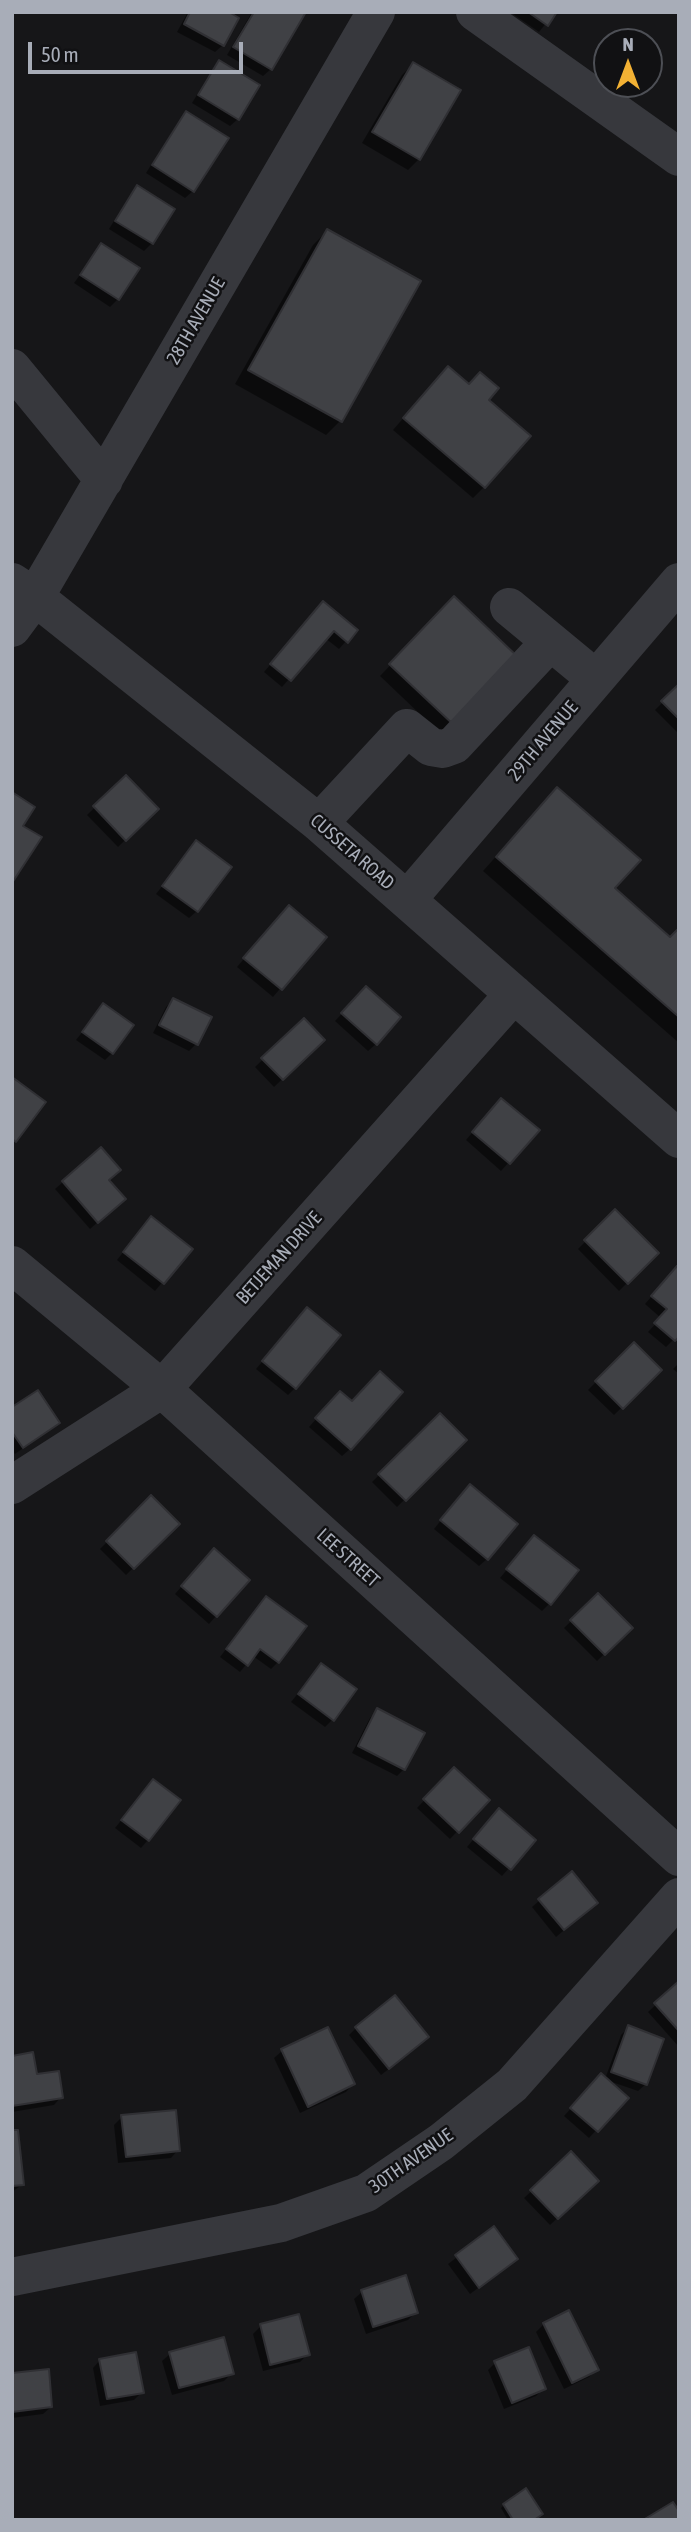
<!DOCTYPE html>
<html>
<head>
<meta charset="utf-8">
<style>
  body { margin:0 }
  #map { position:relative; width:691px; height:2532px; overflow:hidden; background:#161618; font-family:"Asap Condensed",sans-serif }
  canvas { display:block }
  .frame { position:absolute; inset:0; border:14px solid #a8adb8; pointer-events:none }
  .north { position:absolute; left:593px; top:28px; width:70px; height:70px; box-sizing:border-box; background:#111113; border:2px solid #4d4f55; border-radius:50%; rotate:0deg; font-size:19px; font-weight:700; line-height:28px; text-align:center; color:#a8adb8 }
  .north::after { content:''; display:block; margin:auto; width:24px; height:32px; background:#f2b134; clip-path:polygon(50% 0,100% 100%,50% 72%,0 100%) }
  .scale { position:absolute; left:28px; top:42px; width:215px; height:32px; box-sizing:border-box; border:4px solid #a8adb8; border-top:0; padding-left:9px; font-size:21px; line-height:24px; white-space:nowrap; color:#a8adb8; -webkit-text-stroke:5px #111113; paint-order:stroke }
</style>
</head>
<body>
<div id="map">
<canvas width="691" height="2532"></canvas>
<div class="frame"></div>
<div class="north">N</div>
<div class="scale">50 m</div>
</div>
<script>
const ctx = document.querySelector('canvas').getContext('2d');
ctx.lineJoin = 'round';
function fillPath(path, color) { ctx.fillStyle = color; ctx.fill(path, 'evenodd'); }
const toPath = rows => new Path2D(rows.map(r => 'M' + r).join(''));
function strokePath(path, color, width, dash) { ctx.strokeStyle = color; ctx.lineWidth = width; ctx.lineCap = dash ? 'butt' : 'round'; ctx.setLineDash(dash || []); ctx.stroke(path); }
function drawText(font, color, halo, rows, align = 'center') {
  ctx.font = font + ' "Asap Condensed",sans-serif'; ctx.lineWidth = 5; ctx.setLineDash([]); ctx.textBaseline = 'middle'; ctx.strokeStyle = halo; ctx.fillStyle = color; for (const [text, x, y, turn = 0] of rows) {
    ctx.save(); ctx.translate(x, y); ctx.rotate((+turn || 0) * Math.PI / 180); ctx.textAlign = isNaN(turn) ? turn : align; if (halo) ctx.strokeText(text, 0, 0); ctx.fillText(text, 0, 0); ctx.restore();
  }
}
const shadow = toPath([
  [188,12,225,12,223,45,215,52,177,32],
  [252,12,304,12,271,69,263,76,227,55],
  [510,12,555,12,539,32],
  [220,63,238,119,230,126,192,103,212,70],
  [413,64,419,159,408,170,362,143,402,75],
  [186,114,193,191,185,198,146,173,179,121],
  [137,187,173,209,152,243,144,251,109,229,130,195],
  [327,231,419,282,340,421,326,435,235,384,313,245],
  [102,245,138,268,118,299,110,307,74,283],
  [437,379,487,400,484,487,473,498,393,430],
  [454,599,519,660,444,737,380,676],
  [316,611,356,630,339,649,325,638,282,687,264,672],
  [679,686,679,734,655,710],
  [125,778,157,809,118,847,87,815],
  [544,803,613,889,670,939,679,931,679,1043,483,871],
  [196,843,197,911,189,918,156,894],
  [281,915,324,937,273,997,237,967],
  [366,988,376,1044,368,1051,335,1021],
  [173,1000,196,1044,189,1051,153,1033,166,1007],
  [103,1006,112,1053,105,1060,76,1040],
  [304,1020,323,1040,274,1087,255,1067],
  [494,1107,537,1131,501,1171,466,1140],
  [108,1180,116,1206,90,1229,55,1189,63,1182],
  [615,1212,657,1253,619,1291,578,1249],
  [144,1226,190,1249,155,1291,117,1260],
  [669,1276,679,1334,666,1347,648,1332,661,1318,645,1304],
  [300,1317,295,1388,288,1395,256,1369],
  [634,1344,660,1370,614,1415,588,1390],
  [679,1363,679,1374,673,1369],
  [333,1400,350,1449,342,1456,309,1427],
  [12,1409,58,1423,15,1454,12,1450],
  [440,1415,465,1440,397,1507,372,1482],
  [462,1494,487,1559,479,1566,434,1529],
  [151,1498,178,1524,126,1575,100,1549],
  [527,1545,550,1603,542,1611,500,1578],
  [206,1558,248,1580,209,1624,175,1594],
  [598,1595,631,1628,597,1661,564,1628],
  [259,1606,278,1662,271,1669,253,1656,240,1672,220,1657],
  [321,1665,332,1720,325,1727,291,1702],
  [378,1710,404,1769,397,1776,352,1753,370,1718],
  [454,1769,487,1800,450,1839,417,1808],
  [153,1781,148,1840,141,1848,115,1828],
  [491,1818,534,1840,502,1876,467,1847],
  [540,1900,588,1910,556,1937,532,1907],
  [679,1983,679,2047,648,2012],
  [629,2027,646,2084,638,2091,606,2080,626,2098,589,2138,564,2116,594,2083,605,2079,621,2035],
  [356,2028,420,2045,381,2075,349,2035],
  [327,2029,353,2084,346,2092,300,2113,274,2058,282,2051],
  [12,2058,35,2076,61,2097,54,2105,12,2112],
  [122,2117,178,2150,171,2158,118,2163,114,2125],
  [12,2132,23,2184,12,2192],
  [571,2154,597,2181,550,2225,524,2198],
  [494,2229,508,2266,470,2294,448,2264],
  [362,2292,416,2312,408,2320,366,2334,354,2299],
  [544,2324,596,2370,589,2377,564,2389,536,2332],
  [261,2326,308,2354,300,2362,263,2371,253,2334],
  [170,2354,232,2373,224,2381,172,2395,162,2361],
  [100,2360,142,2392,134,2400,100,2406,93,2368],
  [495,2363,544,2388,536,2396,504,2409,488,2370],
  [12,2374,51,2407,43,2414,12,2418],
  [504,2505,533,2520,508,2520,501,2508]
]);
const building = toPath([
  [190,12,229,12,239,18,224,46,184,24,190,12],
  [254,12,306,12,272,70,233,47,254,12],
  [528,12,557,12,548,26,528,12],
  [219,60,260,85,239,120,198,95,219,60],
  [413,62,461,90,420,160,372,132,413,62],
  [186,111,229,138,194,192,152,165,186,111],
  [137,185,175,209,153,244,115,221,137,185],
  [327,229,421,281,342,422,248,370,327,229],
  [101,243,140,268,119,300,80,275,101,243],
  [448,366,469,384,480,372,499,388,489,400,531,436,485,488,403,418,448,366],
  [454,596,521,660,456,727,389,664,454,596],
  [323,601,358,630,348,643,334,631,291,681,270,664,323,601],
  [679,684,679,719,661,701,679,684],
  [126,775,159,809,126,841,93,806,126,775],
  [557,787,641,860,615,888,670,937,679,928,679,1017,496,857,557,787],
  [12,792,35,807,23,826,42,837,12,883,12,792],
  [196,840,232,867,198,912,162,886,196,840],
  [289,905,327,937,282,990,243,958,289,905],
  [366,986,401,1017,377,1045,341,1013,366,986],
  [173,998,212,1017,198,1045,159,1025,173,998],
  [103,1003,134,1025,113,1054,82,1032,103,1003],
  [304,1018,325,1040,283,1080,261,1058,304,1018],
  [12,1077,46,1102,16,1142,12,1139,12,1077],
  [501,1098,540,1130,510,1164,472,1132,501,1098],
  [101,1147,121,1170,109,1180,126,1199,98,1223,62,1181,101,1147],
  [615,1209,659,1253,628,1284,584,1240,615,1209],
  [151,1216,193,1249,164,1284,123,1252,151,1216],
  [677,1266,679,1268,679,1337,675,1341,654,1323,667,1309,651,1296,677,1266],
  [307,1307,341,1335,296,1389,262,1361,307,1307],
  [634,1342,662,1370,623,1409,595,1381,634,1342],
  [380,1371,403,1392,351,1450,315,1418,340,1391,352,1401,380,1371],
  [38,1390,60,1423,23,1448,12,1432,12,1407,38,1390],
  [440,1413,467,1440,406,1501,378,1474,440,1413],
  [470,1484,518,1524,488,1560,440,1520,470,1484],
  [151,1495,180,1524,134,1569,106,1541,151,1495],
  [534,1535,579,1570,551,1605,506,1569,534,1535],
  [214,1548,250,1580,217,1617,181,1586,214,1548],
  [598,1593,633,1628,605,1655,570,1620,598,1593],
  [266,1596,307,1626,279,1663,260,1649,248,1666,226,1649,266,1596],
  [321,1663,357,1689,334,1721,298,1694,321,1663],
  [377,1708,425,1733,405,1770,358,1746,377,1708],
  [454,1767,490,1800,459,1833,423,1799,454,1767],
  [153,1779,181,1800,149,1841,121,1820,153,1779],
  [499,1808,536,1840,511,1870,473,1839,499,1808],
  [572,1871,598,1903,564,1930,538,1899,572,1871],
  [679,1981,679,2031,654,2003,679,1981],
  [395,1995,429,2037,389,2069,355,2027,395,1995],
  [628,2025,664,2039,647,2085,611,2072,628,2025],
  [328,2027,355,2084,308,2107,281,2049,328,2027],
  [33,2052,37,2074,59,2071,63,2098,12,2106,12,2056,33,2052],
  [601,2073,629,2098,598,2132,570,2108,601,2073],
  [176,2110,180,2151,126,2157,121,2115,176,2110],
  [12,2130,18,2130,24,2185,12,2186,12,2130],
  [571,2151,599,2181,558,2219,530,2190,571,2151],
  [494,2226,518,2259,479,2288,455,2255,494,2226],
  [406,2275,418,2313,373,2327,361,2290,406,2275],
  [569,2310,599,2370,572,2383,543,2323,569,2310],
  [299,2314,310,2355,270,2365,260,2324,299,2314],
  [224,2337,234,2374,179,2388,169,2352,224,2337],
  [529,2347,546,2389,512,2403,494,2361,529,2347],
  [136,2352,144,2393,107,2399,99,2359,136,2352],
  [49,2369,52,2407,12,2412,12,2373,49,2369],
  [526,2488,543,2514,534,2520,513,2520,503,2504,526,2488],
  [673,2502,679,2511,679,2520,643,2520,673,2502]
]);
const minor = toPath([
  [475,12,679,157],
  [12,368,104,480],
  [12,582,35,597,319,823,679,1139],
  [509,607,596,679],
  [12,628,35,597,376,12],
  [319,823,407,728,431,747,443,749,454,745,550,642],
  [407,900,679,582],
  [12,1265,162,1389,679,1857],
  [12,1485,162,1389,514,994],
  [12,2277,281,2223,366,2193,441,2142,512,2085,679,1897]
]);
const streetNames = [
  ["28TH AVENUE",196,321,-60],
  ["29TH AVENUE",543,741,-50],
  ["CUSSETA ROAD",352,852,41],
  ["BETJEMAN DRIVE",279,1258,-48],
  ["LEE STREET",348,1558,42],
  ["30TH AVENUE",411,2161,-35]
];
fillPath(shadow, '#0007');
fillPath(building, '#404145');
strokePath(building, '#303034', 2);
strokePath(minor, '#37383d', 38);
drawText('19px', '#a8adb8', '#111113', streetNames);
</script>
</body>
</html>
